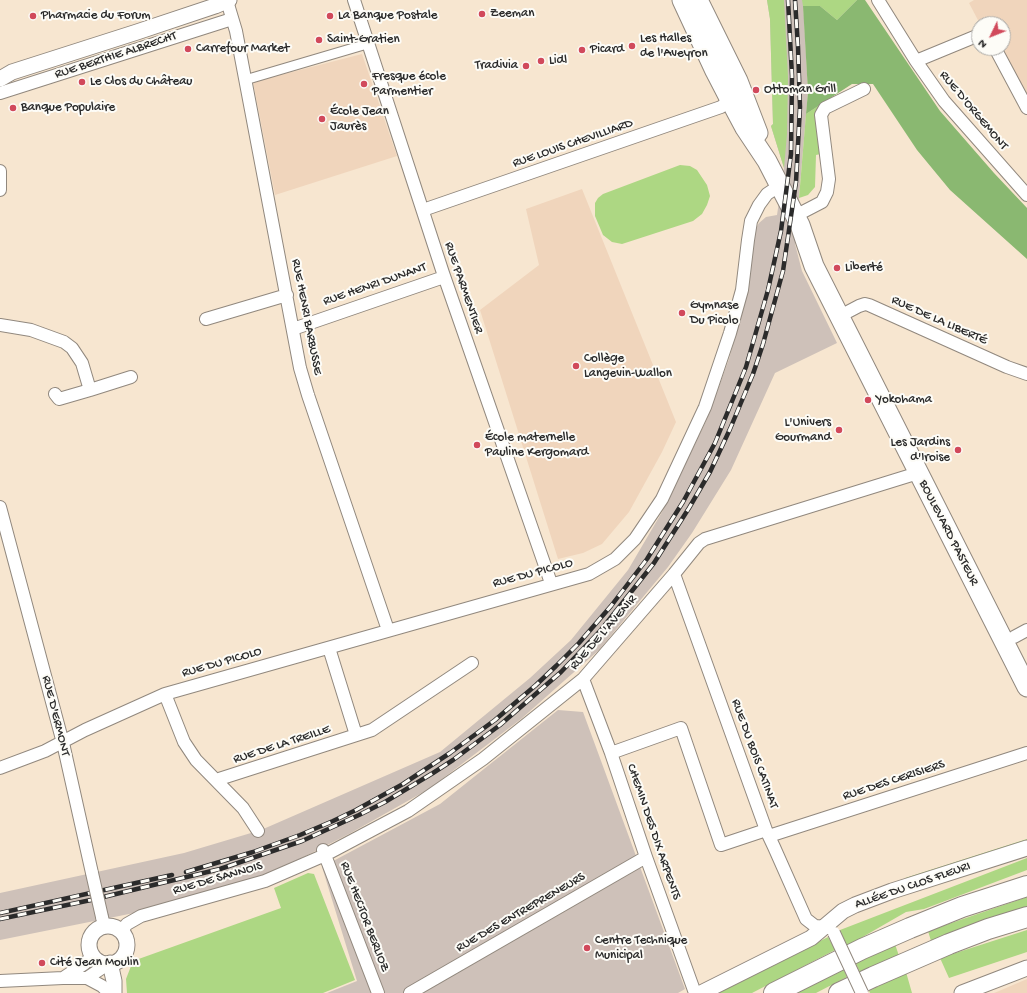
<!DOCTYPE html>
<html>
<head>
<meta charset="utf-8">
<style>
  body { margin:0 }
  #map { position:relative; width:1027px; height:993px; overflow:hidden; background:#f7e6d0; font-family:"Gochi Hand",sans-serif }
  canvas { display:block }
  .north { position:absolute; left:971px; top:16px; width:40px; height:40px; box-sizing:border-box; background:#fdfcf7; border:1px solid #a9a8a5; border-radius:50%; rotate:227deg; font-size:11px; font-weight:700; line-height:16px; text-align:center; color:#2b2b2b }
  .north::after { content:''; display:block; margin:auto; width:14px; height:18px; background:#d1495b; clip-path:polygon(50% 0,100% 100%,50% 72%,0 100%) }
</style>
</head>
<body>
<div id="map">
<canvas width="1027" height="993"></canvas>
<div class="north">N</div>
</div>
<script>
const ctx = document.querySelector('canvas').getContext('2d');
ctx.lineJoin = 'round';
function fillPath(path, color) { ctx.fillStyle = color; ctx.fill(path, 'evenodd'); }
const toPath = rows => new Path2D(rows.map(r => 'M' + r).join(''));
function strokePath(path, color, width, dash) { ctx.strokeStyle = color; ctx.lineWidth = width; ctx.lineCap = dash ? 'butt' : 'round'; ctx.setLineDash(dash || []); ctx.stroke(path); }
function drawText(font, color, halo, rows, align = 'center') {
  ctx.font = font + ' "Gochi Hand",sans-serif'; ctx.lineWidth = 4; ctx.setLineDash([]); ctx.textBaseline = 'middle'; ctx.strokeStyle = halo; ctx.fillStyle = color; for (const [text, x, y, turn = 0] of rows) {
    ctx.save(); ctx.translate(x, y); ctx.rotate((+turn || 0) * Math.PI / 180); ctx.textAlign = isNaN(turn) ? turn : align; if (halo) ctx.strokeText(text, 0, 0); ctx.fillText(text, 0, 0); ctx.restore();
  }
}
const built = toPath([
  [974,0,1027,0,1027,95,1001,48,1003,48,1003,24,980,24,969,3],
  [362,54,397,156,275,195,253,82],
  [582,189,676,422,662,452,629,512,602,544,583,553,558,559,480,310,539,265,526,209],
  [1027,979,1027,993,994,993,999,991]
]);
const industrial = toPath([
  [767,0,803,0,808,92,795,244,802,271,837,343,775,373,731,470,692,533,668,567,599,650,521,719,429,789,349,834,270,874,134,913,0,940,0,893,184,853,261,830,440,752,530,678,571,640,628,570,662,512,707,419,729,359,745,300,756,228,759,223,766,217,777,215,784,168,771,126,773,124,770,19],
  [558,710,583,712,685,989,678,993,327,993,357,981,322,867,440,804]
]);
const green = toPath([
  [767,0,784,0,788,77,787,134,784,168,771,126,773,124,770,19],
  [802,0,857,0,837,20,820,6,803,6],
  [818,106,821,154,816,155,815,187,808,195,799,198,806,114],
  [680,165,690,166,697,170,707,185,710,196,707,205,702,214,693,221,622,244,612,242,603,235,595,216,595,203,598,198,603,194],
  [1027,839,1027,844,905,882,905,878],
  [1027,858,1027,870,924,909,906,912,847,946,840,930],
  [308,873,314,874,355,980,323,993,127,993,126,979,133,961,281,908,274,888],
  [1027,897,1027,908,931,941,928,931],
  [1027,930,1027,952,949,978,940,958],
  [828,937,835,950,752,993,718,993],
  [895,944,899,956,860,972,855,962],
  [843,968,847,977,816,993,796,993],
  [906,972,912,993,870,993,869,991]
]);
const forest = toPath([
  [857,0,865,0,940,111,994,173,1027,208,1027,259,950,190,917,150,873,84,852,84,806,114,808,92,803,6,820,6,837,20]
]);
const pedestrian = toPath([
  [245,80,367,44]
]);
const minor = toPath([
  [354,0,443,273,551,583],
  [878,0,916,61,944,101,1027,195],
  [227,1,236,31,300,368,308,395,388,630],
  [995,48,1027,108],
  [916,61,979,35],
  [0,93,232,19],
  [0,171,0,190],
  [423,210,721,107,730,100],
  [795,216,822,202,827,192,829,179,821,115,825,108,864,89],
  [840,316,859,306,865,304,869,305,1007,367,1027,374],
  [206,319,287,295],
  [0,325,31,330,64,342,72,348,82,363,90,390,131,377],
  [293,329,444,277],
  [55,394,59,399,90,390],
  [0,507,63,743,92,873],
  [674,574,766,830,774,847,806,919,815,926,826,927,828,928],
  [1014,637,1027,630],
  [329,648,356,735],
  [583,679,611,753,646,857,695,993],
  [165,694,184,742,196,760,243,808,258,831],
  [611,753,681,728,721,845,766,830],
  [0,768,45,751,85,730,165,694,589,574,615,559,635,539,662,499,705,407,730,333,742,290,748,240,751,221,759,205,767,194,779,186],
  [216,780,372,730,472,663],
  [769,836,1027,753],
  [323,850,378,993],
  [102,917,104,926],
  [121,931,127,924,141,916,265,881,325,855,408,811,483,759,583,679,674,574,699,543,705,539,918,473],
  [63,978,84,964,93,956],
  [87,978,108,964],
  [0,981,63,978,87,978,102,986,109,993],
  [410,993,646,857]
]);
const tertiary = toPath([
  [0,79,12,72,137,32,215,6,229,0],
  '89 945a19 19 0 1 1 38 0a19 19 0 1 1-38 0Z',
  [110,963,114,981,114,993],
  [701,993,811,938,843,911,855,905,892,891,1027,848],
  [962,993,1027,968]
]);
const primary = toPath([
  [682,0,715,71,730,100,745,128,767,161,800,225,814,266,1027,687],
  [698,0,738,81,758,133]
]);
const trunk = toPath([
  [774,993,862,949,910,928,962,907,1027,886],
  [839,993,873,977,949,944,988,929,1027,917]
]);
const rail = toPath([
  [186,872,253,852,300,835,333,821,356,810,403,784,450,753,495,720,536,685,556,666,579,643,611,606,647,559,683,502,715,443,746,367,768,290,781,231,791,154,792,76,788,0],
  [0,913,172,875],
  [0,919,91,900,220,869,302,841,359,815,385,802,433,773,453,760,500,725,561,672,601,630,654,563,689,508,710,472,730,429,753,374,763,344,783,271,796,182,800,107,798,47,795,0]
]);
const minorBridge = toPath([
  [92,873,102,917],
  [834,933,862,993]
]);
const markers = [
  [482,14,4,"#d1495b"],
  [33,16,4,"#d1495b"],
  [330,16,4,"#d1495b"],
  [319,40,4,"#d1495b"],
  [632,46,4,"#d1495b"],
  [188,49,4,"#d1495b"],
  [582,50,4,"#d1495b"],
  [541,61,4,"#d1495b"],
  [526,66,4,"#d1495b"],
  [82,82,4,"#d1495b"],
  [364,84,4,"#d1495b"],
  [756,90,4,"#d1495b"],
  [13,108,4,"#d1495b"],
  [322,119,4,"#d1495b"],
  [837,268,4,"#d1495b"],
  [682,313,4,"#d1495b"],
  [576,366,4,"#d1495b"],
  [868,400,4,"#d1495b"],
  [839,430,4,"#d1495b"],
  [477,445,4,"#d1495b"],
  [958,450,4,"#d1495b"],
  [587,948,4,"#d1495b"],
  [42,963,4,"#d1495b"]
];
const poiNames = [
  ["Zeeman",490,14],
  ["Pharmacie du Forum",41,16],
  ["La Banque Postale",338,16],
  ["Les Halles",640,39],
  ["de l'Aveyron",640,54],
  ["Saint-Gratien",327,40],
  ["Carrefour Market",196,49],
  ["Picard",590,50],
  ["Lidl",549,61],
  ["Tradivia",518,66,"right"],
  ["Fresque école",372,77],
  ["Parmentier",372,92],
  ["Le Clos du Château",90,82],
  ["Ottoman Grill",764,90],
  ["Banque Populaire",21,108],
  ["École Jean",330,112],
  ["Jaurès",330,127],
  ["Liberté",845,268],
  ["Gymnase",690,306],
  ["Du Picolo",690,321],
  ["Collège",584,359],
  ["Langevin-Wallon",584,374],
  ["Yokohama",876,400],
  ["L'Univers",831,423,"right"],
  ["Gourmand",831,438,"right"],
  ["École maternelle",485,438],
  ["Pauline Kergomard",485,453],
  ["Les Jardins",950,443,"right"],
  ["d'Iroise",950,458,"right"],
  ["Centre Technique",595,941],
  ["Municipal",595,956],
  ["Cité Jean Moulin",50,963]
];
const streetNames = [
  ["RUE BERTHIE ALBRECHT",116,56,-18],
  ["RUE D'ORGEMONT",973,111,50],
  ["RUE LOUIS CHEVILLIARD",573,144,-19],
  ["RUE HENRI DUNANT",375,285,-19],
  ["RUE PARMENTIER",463,288,71],
  ["RUE HENRI BARBUSSE",306,317,79],
  ["RUE DE LA LIBERTÉ",939,321,24],
  ["BOULEVARD PASTEUR",948,533,63],
  ["RUE DU PICOLO",533,574,-15],
  ["RUE DE L'AVENIR",604,633,-49],
  ["RUE DU PICOLO",222,663,-16],
  ["RUE D'ERMONT",55,716,76],
  ["RUE DE LA TREILLE",282,745,-18],
  ["RUE DU BOIS CATINAT",754,754,70],
  ["RUE DES CERISIERS",894,781,-18],
  ["CHEMIN DES DIX ARPENTS",653,832,71],
  ["RUE DE SANNOIS",218,879,-16],
  ["ALLÉE DU CLOS FLEURI",913,886,-19],
  ["RUE DES ENTREPRENEURS",521,913,-30],
  ["RUE HECTOR BERLIOZ",364,917,69]
];
fillPath(built, '#f0d5bc');
fillPath(industrial, '#cec1b9');
fillPath(green, '#add783');
fillPath(forest, '#8ab871');
strokePath(pedestrian, '#91887e', 11);
strokePath(minor, '#91887e', 14);
strokePath(tertiary, '#91887e', 17);
strokePath(primary, '#91887e', 21);
strokePath(trunk, '#91887e', 22);
strokePath(pedestrian, '#fff', 9);
strokePath(minor, '#fff', 12);
strokePath(tertiary, '#fff', 15);
strokePath(primary, '#fff', 19);
strokePath(trunk, '#fff', 20);
strokePath(rail, '#2b2b2b', 4.5);
strokePath(rail, '#fdfcf7', 3, [9]);
strokePath(minorBridge, '#91887e', 14, []);
strokePath(minorBridge, '#fff', 12);
for (const [x, y, r, color] of markers) { const dot = new Path2D(); dot.arc(x, y, r, 0, 2 * Math.PI); ctx.fillStyle = color; ctx.fill(dot); strokePath(dot, '#fdfcf7', 1.5); }
drawText('13px', '#2b2b2b', '#fdfcf7', poiNames, 'left');
drawText('13px', '#2b2b2b', '#fdfcf7', streetNames);
</script>
</body>
</html>
